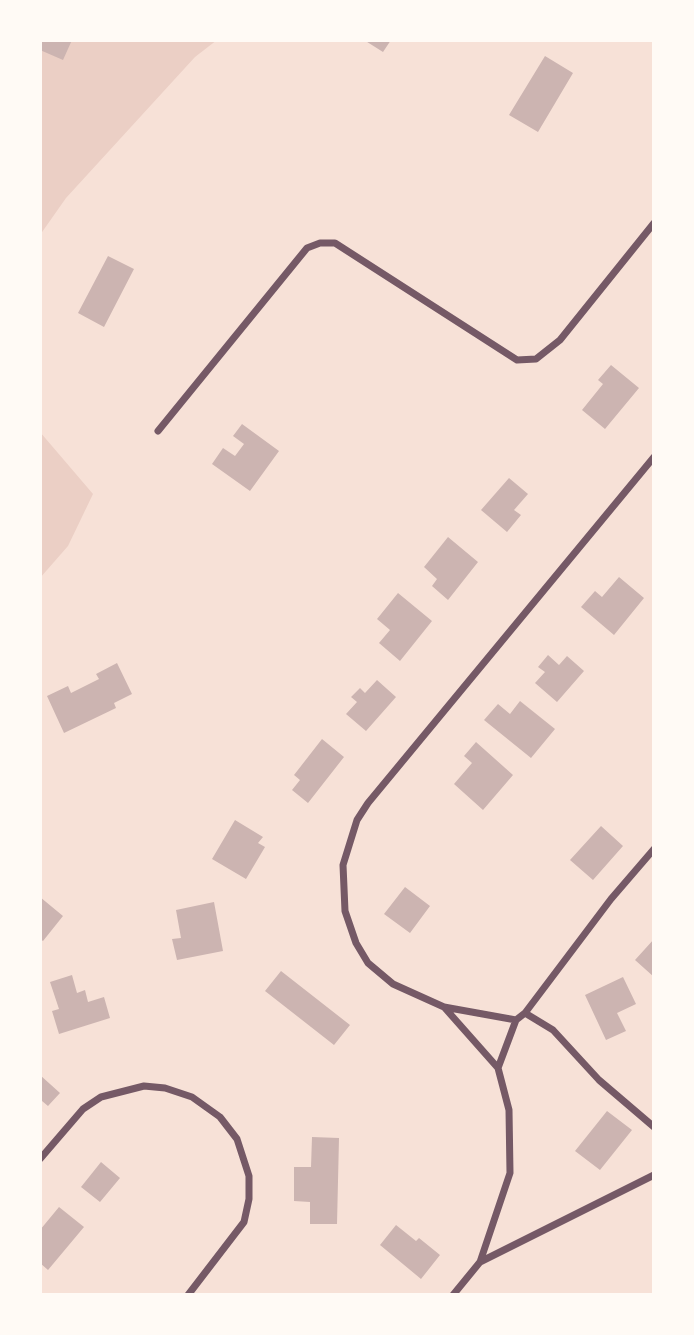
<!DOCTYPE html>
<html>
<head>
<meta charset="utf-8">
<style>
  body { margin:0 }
  #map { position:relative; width:694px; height:1335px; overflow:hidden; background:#f7e1d7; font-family:"DM Sans",sans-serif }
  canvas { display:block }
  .frame { position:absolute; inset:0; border:42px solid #fffaf5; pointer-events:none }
</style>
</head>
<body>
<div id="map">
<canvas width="694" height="1335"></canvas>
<div class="frame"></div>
</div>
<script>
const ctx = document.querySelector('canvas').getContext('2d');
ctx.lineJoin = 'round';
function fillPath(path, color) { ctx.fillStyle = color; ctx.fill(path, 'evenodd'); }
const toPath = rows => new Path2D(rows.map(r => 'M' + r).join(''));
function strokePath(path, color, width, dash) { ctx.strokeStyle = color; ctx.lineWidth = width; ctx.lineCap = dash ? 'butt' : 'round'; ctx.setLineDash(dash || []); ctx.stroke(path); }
const green = toPath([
  [40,40,217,40,195,57,66,198,40,235],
  [40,432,93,494,68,546,40,578]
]);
const building = toPath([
  [40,40,72,40,63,60,40,50],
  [364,40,391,40,383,52],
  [545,56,573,73,538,132,509,115],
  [108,256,134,269,104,327,78,313],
  [611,365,639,388,605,429,582,410,603,384,598,380],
  [242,424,279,451,250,491,212,464,223,448,235,456,244,444,233,436],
  [509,478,528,494,514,510,521,515,507,532,481,510],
  [448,537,478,562,448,600,432,586,437,579,424,567],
  [619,577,644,598,614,635,581,607,595,591,602,597],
  [398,593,432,621,400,661,379,643,390,630,377,619],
  [548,655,559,665,567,656,584,671,557,702,535,683,545,672,538,667],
  [117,663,132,694,114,703,116,708,64,733,47,696,68,686,71,693,99,679,96,674],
  [377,680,396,697,366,731,346,714,357,702,351,697,360,688,365,693],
  [520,701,555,729,531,758,484,720,498,704,510,714],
  [322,739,344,757,308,803,292,790,300,780,294,775],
  [476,742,513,775,483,810,454,784,472,763,464,756],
  [235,820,263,837,258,843,265,847,246,879,212,859],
  [601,826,623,846,593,880,570,860],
  [405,887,430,906,410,933,384,914],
  [40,897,63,916,43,941,40,939],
  [214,902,223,951,177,960,172,939,181,938,176,910],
  [654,939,654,977,635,960],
  [281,971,350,1025,334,1045,265,991],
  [72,975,77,993,85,990,88,1002,104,997,110,1018,59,1034,52,1011,59,1009,50,982],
  [623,977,636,1004,617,1013,626,1031,606,1040,585,995],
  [40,1075,60,1093,48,1106,42,1101,40,1104],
  [607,1111,632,1130,600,1170,575,1151],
  [312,1137,339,1138,337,1224,310,1224,310,1202,294,1201,294,1167,311,1167],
  [101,1162,120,1178,100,1202,81,1187],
  [59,1207,84,1227,48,1270,40,1263,40,1230],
  [396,1225,416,1241,419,1238,440,1255,421,1279,380,1245]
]);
const minor = toPath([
  [158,431,307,248,320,243,335,243,517,360,536,359,560,340,654,223],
  [444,1007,498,1068],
  [525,1013,553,1030,599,1080,654,1127],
  [516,1020,444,1007,393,984,368,963,356,943,345,911,343,865,357,820,368,803,654,457],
  [40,1159,83,1109,101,1097,144,1086,165,1088,192,1097,220,1117,237,1139,249,1176,249,1199,244,1222,188,1295],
  [480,1262,654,1175],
  [453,1295,480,1262,510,1173,509,1110,498,1068,516,1020,525,1013,611,899,654,849]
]);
fillPath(green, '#ebcfc5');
fillPath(building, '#ccb4b1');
strokePath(minor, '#755966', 7);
</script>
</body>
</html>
